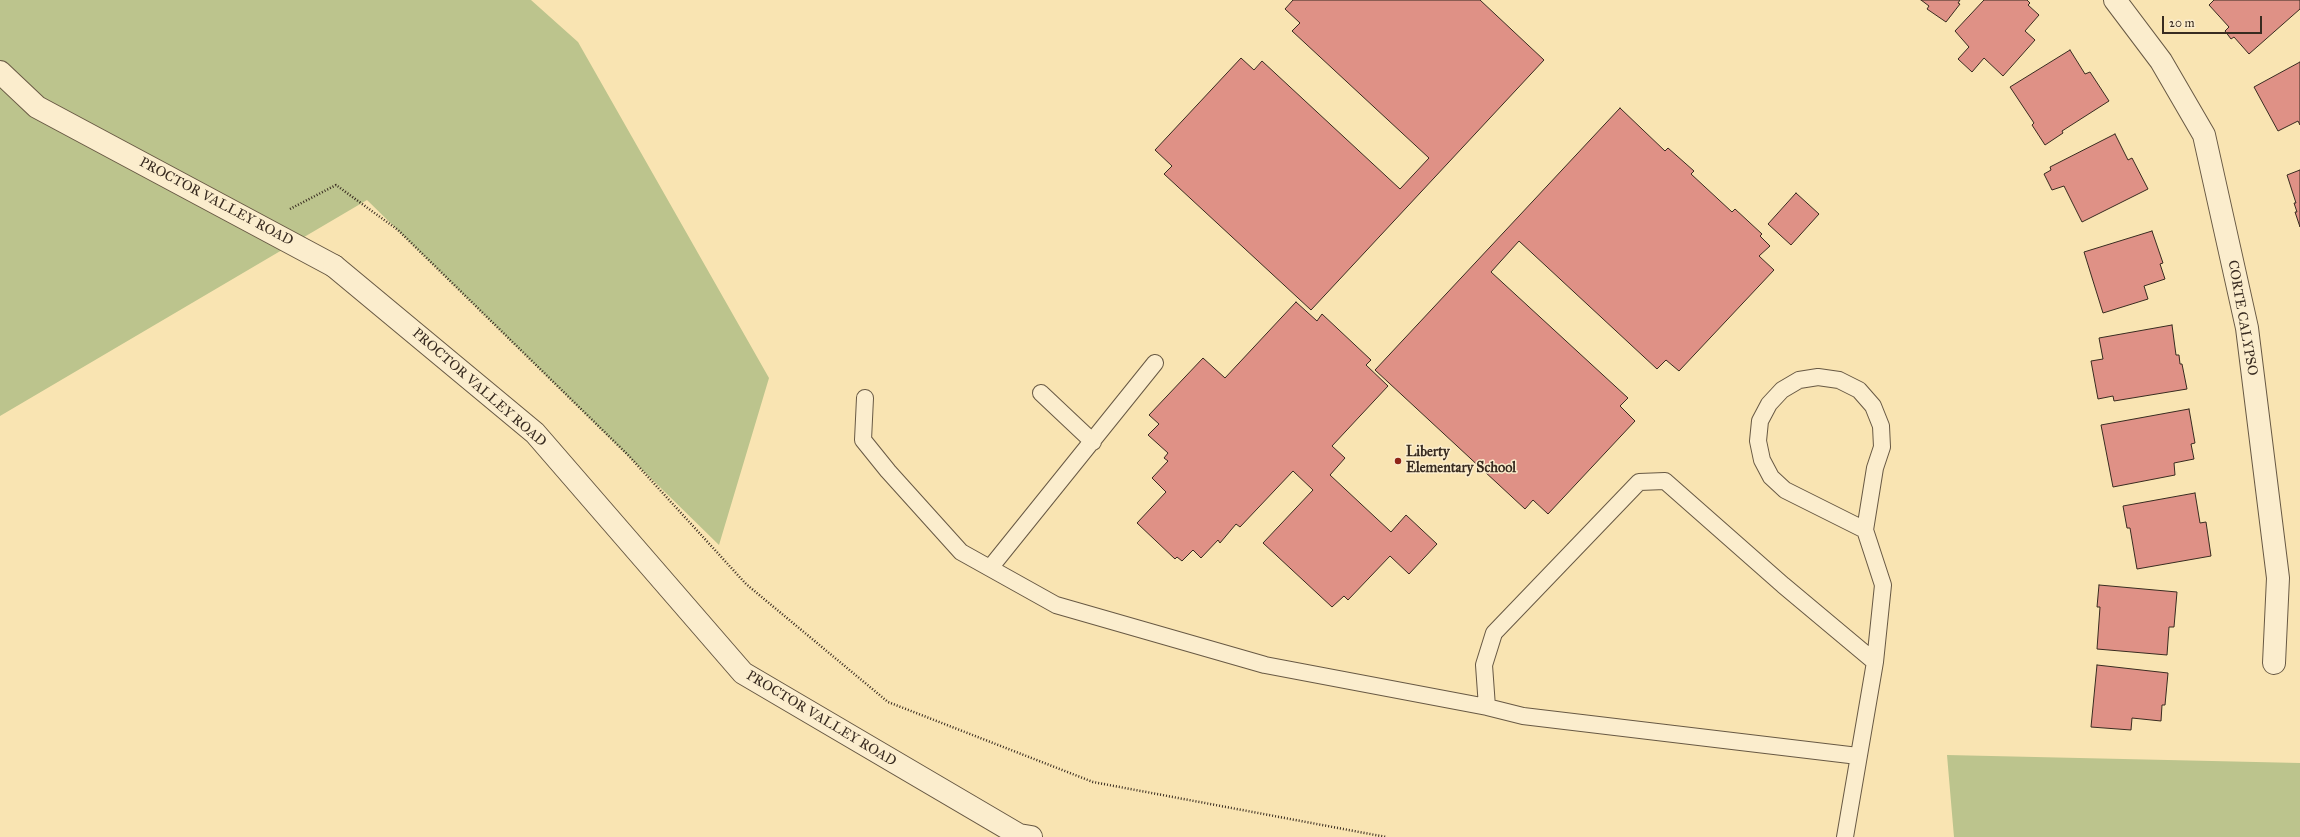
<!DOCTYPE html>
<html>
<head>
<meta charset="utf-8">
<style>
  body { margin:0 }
  #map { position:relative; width:2300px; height:837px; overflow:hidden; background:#f9e4b2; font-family:"IM FELL Great Primer",serif }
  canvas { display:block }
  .scale { position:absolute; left:2162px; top:16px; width:100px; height:18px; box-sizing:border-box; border:2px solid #382b20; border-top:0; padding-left:5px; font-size:12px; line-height:14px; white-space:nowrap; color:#382b20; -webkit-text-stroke:3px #fbedcd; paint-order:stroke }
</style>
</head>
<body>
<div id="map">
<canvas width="2300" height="837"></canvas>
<div class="scale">20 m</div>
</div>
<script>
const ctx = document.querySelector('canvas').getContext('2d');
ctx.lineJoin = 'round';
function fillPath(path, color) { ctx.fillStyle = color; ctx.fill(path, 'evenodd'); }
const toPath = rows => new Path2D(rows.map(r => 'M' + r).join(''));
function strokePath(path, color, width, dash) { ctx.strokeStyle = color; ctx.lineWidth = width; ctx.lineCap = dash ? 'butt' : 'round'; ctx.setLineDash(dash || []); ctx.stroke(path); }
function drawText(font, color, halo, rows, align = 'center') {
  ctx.font = font + ' "IM FELL Great Primer",serif'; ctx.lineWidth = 3; ctx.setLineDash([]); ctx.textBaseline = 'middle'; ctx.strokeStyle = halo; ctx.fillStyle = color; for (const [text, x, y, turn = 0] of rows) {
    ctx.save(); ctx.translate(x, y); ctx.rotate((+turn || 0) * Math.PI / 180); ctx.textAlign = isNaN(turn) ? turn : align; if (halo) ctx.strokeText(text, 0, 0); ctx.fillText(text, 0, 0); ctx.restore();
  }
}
const green = toPath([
  [0,0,531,0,578,42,769,378,719,545,367,200,0,416],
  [1947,755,2300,763,2300,837,1954,837]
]);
const building = toPath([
  [1293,0,1480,0,1544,60,1311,310,1164,174,1172,166,1155,150,1241,58,1254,70,1262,61,1400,189,1429,158,1292,31,1300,23,1285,9,1293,0],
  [1921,0,1960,0,1958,3,1960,4,1946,22,1927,9,1929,6,1921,0],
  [1984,0,2027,0,2030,3,2028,5,2039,15,2025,31,2035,40,2003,76,1984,58,1972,72,1958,59,1969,47,1955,31,1984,0],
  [2214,0,2300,0,2300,9,2249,54,2234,37,2231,39,2225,31,2229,27,2209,5,2214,0],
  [2070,50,2085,74,2090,72,2109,101,2062,131,2063,133,2045,145,2032,125,2034,123,2010,87,2070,50],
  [2300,62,2300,125,2298,121,2278,131,2254,87,2300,62],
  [1620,108,1665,151,1668,148,1694,171,1691,174,1732,212,1735,209,1762,234,1760,236,1770,246,1759,256,1774,270,1679,371,1666,360,1657,369,1519,241,1491,272,1628,398,1620,406,1635,421,1548,514,1533,500,1525,509,1375,370,1620,108],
  [2115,134,2128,160,2132,158,2148,189,2082,222,2064,186,2052,190,2044,174,2051,170,2050,167,2115,134],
  [2300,170,2300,227,2295,212,2297,212,2294,203,2296,203,2287,175,2300,170],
  [1796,193,1819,214,1791,245,1768,224,1796,193],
  [2152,231,2163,263,2160,264,2165,279,2144,286,2148,299,2103,313,2084,252,2152,231],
  [1296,302,1317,321,1322,314,1371,360,1366,365,1388,386,1332,446,1345,458,1330,475,1391,532,1406,515,1437,544,1409,574,1390,556,1348,600,1344,596,1332,607,1263,543,1313,490,1293,471,1240,527,1236,524,1220,543,1218,540,1201,558,1193,550,1182,561,1177,557,1175,559,1137,523,1166,492,1152,478,1168,461,1164,458,1168,453,1148,435,1159,424,1149,415,1203,358,1225,378,1296,302],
  [2172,325,2176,355,2179,355,2180,364,2182,364,2187,389,2114,401,2113,396,2098,399,2091,361,2103,359,2099,338,2172,325],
  [2189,409,2195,443,2191,444,2194,459,2174,463,2175,475,2113,487,2101,425,2189,409],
  [2195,493,2200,523,2206,522,2211,556,2137,569,2130,528,2127,528,2123,506,2195,493],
  [2099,585,2177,592,2174,627,2169,627,2167,655,2097,649,2100,607,2097,607,2099,585],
  [2097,665,2168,673,2165,705,2162,705,2161,721,2132,718,2131,730,2091,727,2097,665]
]);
const path = toPath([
  [290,209,336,185,398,230,628,455,746,584,888,702,1093,782,1386,837]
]);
const service = toPath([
  [1041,393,1093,442],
  [865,398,863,440,888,471,961,552,1056,605,1265,665,1487,707],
  [990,568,1155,363],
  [1858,756,1523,716,1487,707,1484,665,1494,633,1639,482,1665,481,1783,585,1875,662],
  [1845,837,1875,662,1883,585,1865,530,1875,468,1882,447,1881,426,1873,406,1859,390,1839,380,1818,377,1799,380,1782,390,1769,404,1760,421,1758,441,1762,460,1771,477,1785,490,1865,530]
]);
const minor = toPath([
  [2115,0,2161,61,2204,135,2247,328,2278,578,2274,663],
  [0,72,37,107,334,266]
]);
const tertiary = toPath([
  [334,266,535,433,743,673,1019,835,1031,837]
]);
const markers = [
  [1398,461,4,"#8f2418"]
];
const streetNames = [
  ["PROCTOR VALLEY ROAD",216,202,28],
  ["CORTE CALYPSO",2242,318,80],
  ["PROCTOR VALLEY ROAD",479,388,41],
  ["PROCTOR VALLEY ROAD",821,719,31]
];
const poiNames = [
  ["Liberty",1406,453],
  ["Elementary School",1406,469]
];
fillPath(green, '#bcc48d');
fillPath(building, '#df9186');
strokePath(building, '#382b20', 1);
strokePath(service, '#685944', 18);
strokePath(minor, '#685944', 24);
strokePath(tertiary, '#685944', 24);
strokePath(path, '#382b20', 2.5, [1, 2]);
strokePath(service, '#fbedcd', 16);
strokePath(minor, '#fbedcd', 22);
strokePath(tertiary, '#fbedcd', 22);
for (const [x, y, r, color] of markers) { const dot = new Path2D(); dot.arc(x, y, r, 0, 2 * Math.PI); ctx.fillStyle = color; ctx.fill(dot); strokePath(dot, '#fbedcd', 1.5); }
drawText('14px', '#382b20', '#fbedcd', streetNames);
drawText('bold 14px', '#382b20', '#fbedcd', poiNames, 'left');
</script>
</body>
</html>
